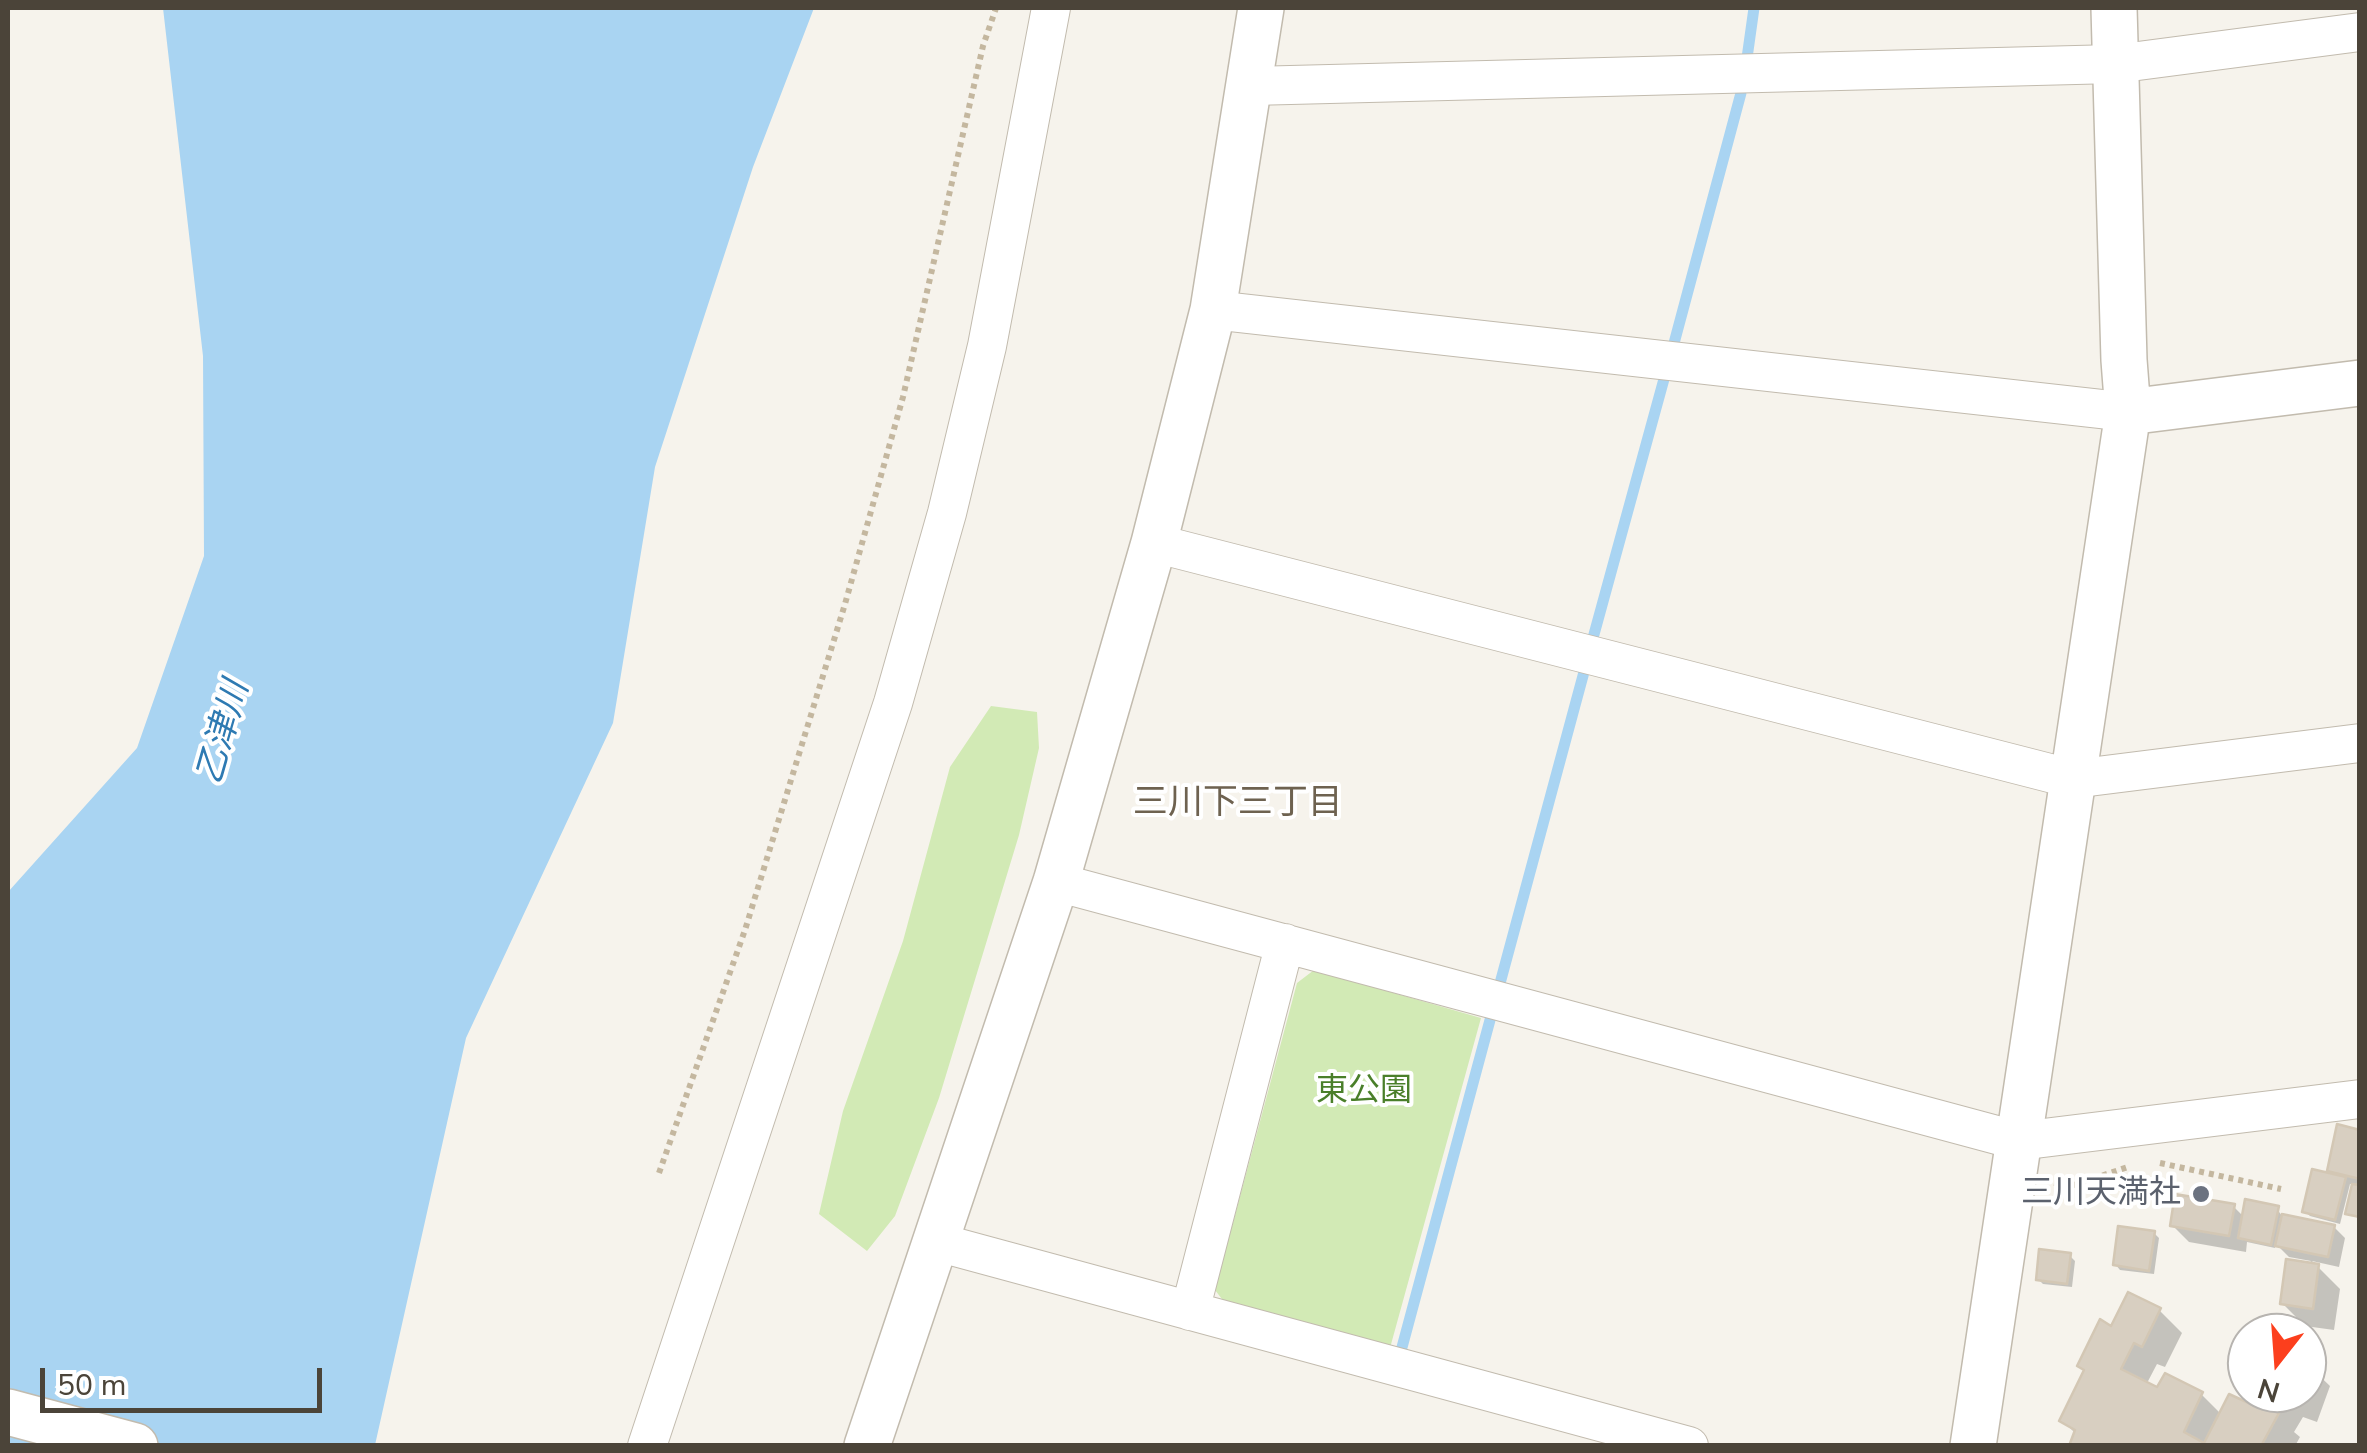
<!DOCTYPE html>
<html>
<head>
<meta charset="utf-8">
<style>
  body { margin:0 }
  #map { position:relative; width:2367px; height:1453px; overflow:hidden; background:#f6f3ec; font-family:"Nunito Sans",sans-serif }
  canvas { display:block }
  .frame { position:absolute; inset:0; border:10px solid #4b4439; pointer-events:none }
  .north { position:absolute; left:2227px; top:1313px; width:100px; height:100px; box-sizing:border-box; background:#fff; border:2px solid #b7b4b0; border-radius:50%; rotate:197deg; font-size:28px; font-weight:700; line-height:40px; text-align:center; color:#4b4439 }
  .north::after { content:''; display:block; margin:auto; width:35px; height:45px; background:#fc3f1d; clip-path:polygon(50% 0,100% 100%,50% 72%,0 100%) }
  .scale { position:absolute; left:40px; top:1368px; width:282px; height:45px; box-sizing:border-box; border:5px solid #4b4439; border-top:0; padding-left:12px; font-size:30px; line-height:35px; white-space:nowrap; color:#4b4439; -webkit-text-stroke:8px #fff; paint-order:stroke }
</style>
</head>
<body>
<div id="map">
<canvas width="2367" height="1453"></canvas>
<div class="frame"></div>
<div class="north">N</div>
<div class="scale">50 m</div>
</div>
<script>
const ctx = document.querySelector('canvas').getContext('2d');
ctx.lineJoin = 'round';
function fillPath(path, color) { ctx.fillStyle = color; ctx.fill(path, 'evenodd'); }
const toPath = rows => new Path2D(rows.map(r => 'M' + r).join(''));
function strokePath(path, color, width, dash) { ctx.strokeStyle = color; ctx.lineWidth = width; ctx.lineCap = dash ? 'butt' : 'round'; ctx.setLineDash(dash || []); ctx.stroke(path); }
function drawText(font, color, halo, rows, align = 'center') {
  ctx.font = font + ' "Nunito Sans","Noto Sans JP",sans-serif'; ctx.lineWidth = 8; ctx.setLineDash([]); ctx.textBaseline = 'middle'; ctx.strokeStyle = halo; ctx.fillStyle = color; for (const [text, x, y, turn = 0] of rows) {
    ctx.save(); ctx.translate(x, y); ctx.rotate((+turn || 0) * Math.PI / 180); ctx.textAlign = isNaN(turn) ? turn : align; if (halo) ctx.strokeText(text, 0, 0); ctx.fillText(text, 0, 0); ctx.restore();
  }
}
const green = toPath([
  [991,706,1037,712,1039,748,1019,835,939,1098,895,1216,867,1251,819,1214,843,1111,903,941,950,767],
  [1314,970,1481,1018,1390,1348,1225,1303,1215,1290,1297,983]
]);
const water = toPath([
  [163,8,814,8,753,167,655,467,613,723,466,1038,375,1445,8,1446,8,892,137,748,204,556,203,356]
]);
const shadow = toPath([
  [2360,1132,2360,1219,2348,1213,2355,1185,2350,1184,2340,1224,2310,1216,2305,1211,2336,1177,2329,1170],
  [2233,1206,2244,1217,2277,1209,2282,1216,2334,1227,2345,1238,2339,1267,2312,1261,2340,1289,2334,1330,2305,1326,2282,1303,2311,1261,2289,1257,2276,1244,2275,1248,2247,1242,2246,1252,2189,1242,2172,1225],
  [2154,1233,2159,1238,2154,1274,2120,1270,2115,1264],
  [2070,1256,2075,1261,2072,1287,2043,1284,2038,1279],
  [2159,1310,2182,1333,2165,1367,2157,1364,2146,1385,2158,1391,2201,1394,2221,1414,2254,1409,2260,1393,2307,1393,2307,1364,2330,1386,2317,1422,2303,1417,2294,1432,2300,1437,2295,1446,2072,1446,2076,1434,2062,1420,2112,1330],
  [2247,1359,2247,1380,2242,1374]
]);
const stream = toPath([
  [1747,58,1754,8],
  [1673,347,1741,93],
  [1593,638,1664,379],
  [1499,987,1584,672],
  [1401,1351,1490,1020]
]);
const building = toPath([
  [2337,1124,2360,1130,2360,1179,2327,1171,2337,1124],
  [2312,1169,2346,1177,2335,1220,2302,1212,2312,1169],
  [2352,1184,2360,1185,2360,1217,2345,1214,2352,1184],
  [2175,1194,2235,1204,2229,1236,2170,1226,2175,1194],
  [2245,1199,2279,1206,2271,1245,2238,1238,2245,1199],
  [2282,1214,2335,1225,2328,1257,2275,1246,2282,1214],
  [2118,1226,2155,1231,2149,1271,2113,1265,2118,1226],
  [2039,1249,2071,1253,2067,1284,2036,1280,2039,1249],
  [2286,1259,2319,1264,2313,1309,2280,1304,2286,1259],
  [2128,1292,2161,1308,2142,1347,2134,1343,2121,1369,2157,1387,2165,1373,2203,1392,2184,1432,2204,1443,2229,1394,2253,1405,2259,1393,2298,1393,2295,1401,2281,1396,2272,1410,2279,1413,2261,1446,2069,1446,2075,1430,2059,1421,2084,1370,2077,1366,2100,1319,2111,1326,2128,1292]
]);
const path = toPath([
  [2160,1163,2281,1189],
  [659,1173,745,930,845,604,903,397,983,46,996,8],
  [2054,1183,2074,1185,2128,1167]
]);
const minor = toPath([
  [1251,86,2115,64,2360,32],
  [1213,310,2128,412],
  [1154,543,2073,779,2360,743],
  [1056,882,2019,1141,2360,1099],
  [933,1241,1689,1446],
  [1190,1311,1285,943],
  [647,1446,893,703,947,513,987,346,1051,8]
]);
const tertiary = toPath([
  [2128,412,2360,383],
  [8,1412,135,1446],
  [867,1446,1056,882,1154,543,1213,310,1261,8],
  [1973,1446,2128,412,2124,360,2114,8]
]);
const markers = [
  [2201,1194,10,"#6b7280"]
];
const parkNames = [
  ["東公園",1364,1092]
];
const worshipNames = [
  ["三川天満社",2181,1194]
];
const waterNames = [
  ["乙津川",225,733,-74]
];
const neighbourhoodNames = [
  ["三川下三丁目",1238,805]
];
fillPath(green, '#d2eab5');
fillPath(water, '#a9d4f2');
fillPath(shadow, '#0003');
strokePath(stream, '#a9d4f2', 11);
fillPath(building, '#d8cfc1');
strokePath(building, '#d3c7b4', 2.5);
strokePath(minor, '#c2bbae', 40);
strokePath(tertiary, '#c2bbae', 48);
strokePath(path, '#c4b79f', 6, [5, 5]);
strokePath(minor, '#fff', 38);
strokePath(tertiary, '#fff', 45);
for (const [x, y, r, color] of markers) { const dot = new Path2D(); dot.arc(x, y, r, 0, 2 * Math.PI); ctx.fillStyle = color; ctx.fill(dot); strokePath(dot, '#fff', 4); }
drawText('32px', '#4a7f2a', '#fff', parkNames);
drawText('32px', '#5b616d', '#fff', worshipNames, 'right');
drawText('italic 35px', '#2e7ab2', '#fff', waterNames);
drawText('35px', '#6e6250', '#fff', neighbourhoodNames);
</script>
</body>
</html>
